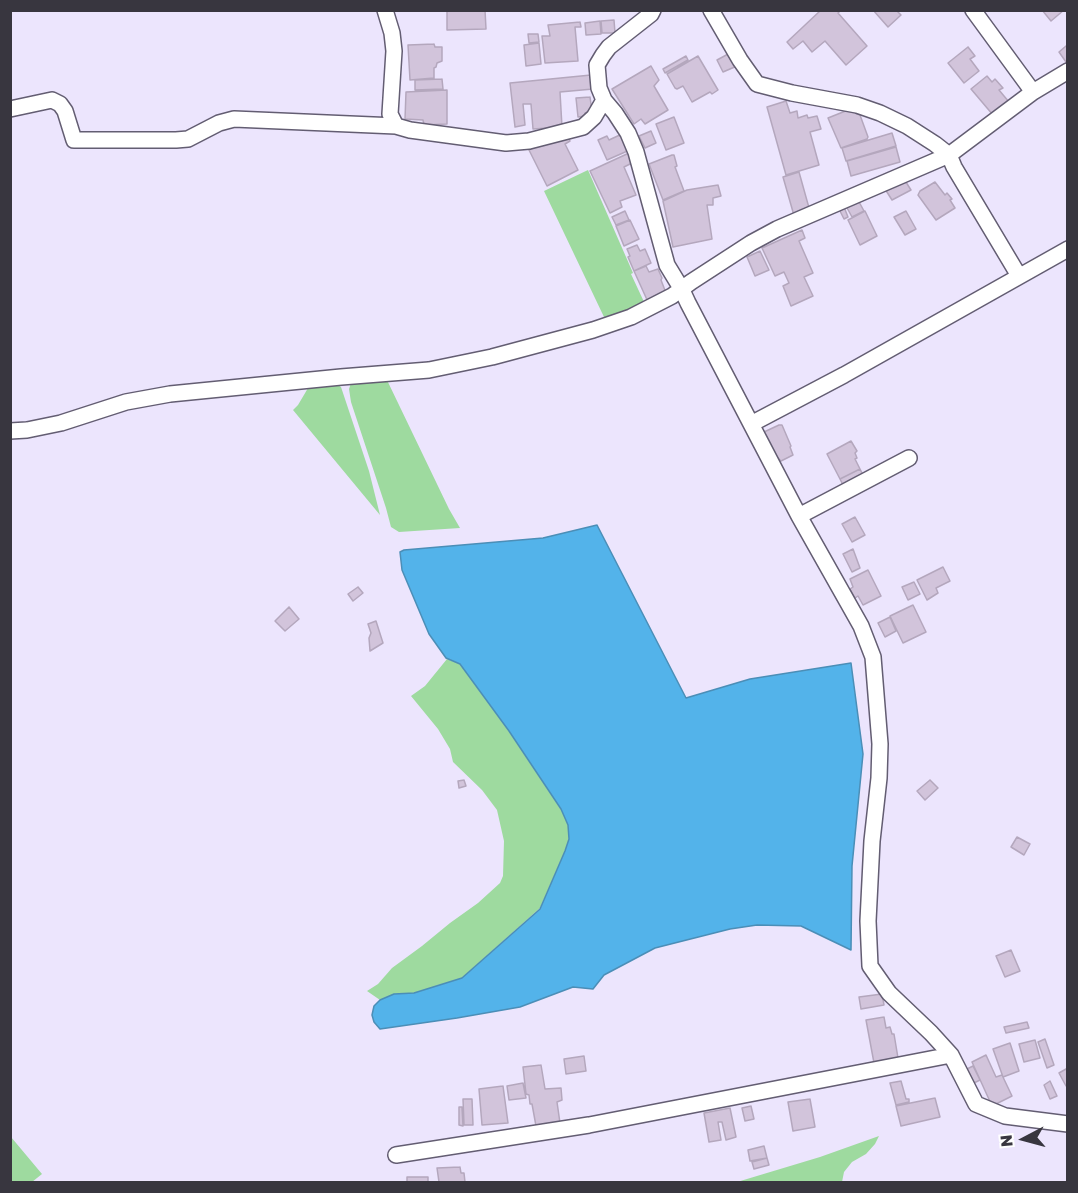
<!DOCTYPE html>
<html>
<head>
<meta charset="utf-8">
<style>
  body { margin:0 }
  #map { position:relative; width:1078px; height:1193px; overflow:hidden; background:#ece5fd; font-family:"Golos Text",sans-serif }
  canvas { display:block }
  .frame { position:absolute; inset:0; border:12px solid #38363f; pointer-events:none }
  .north { position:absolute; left:994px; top:1109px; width:60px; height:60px; -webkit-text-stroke:4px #fff; paint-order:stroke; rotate:264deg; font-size:16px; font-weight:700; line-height:24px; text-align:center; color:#38363f }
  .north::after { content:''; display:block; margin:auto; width:21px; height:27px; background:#38363f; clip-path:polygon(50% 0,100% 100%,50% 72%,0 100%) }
</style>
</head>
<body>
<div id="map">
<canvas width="1078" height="1193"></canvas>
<div class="frame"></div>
<div class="north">N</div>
</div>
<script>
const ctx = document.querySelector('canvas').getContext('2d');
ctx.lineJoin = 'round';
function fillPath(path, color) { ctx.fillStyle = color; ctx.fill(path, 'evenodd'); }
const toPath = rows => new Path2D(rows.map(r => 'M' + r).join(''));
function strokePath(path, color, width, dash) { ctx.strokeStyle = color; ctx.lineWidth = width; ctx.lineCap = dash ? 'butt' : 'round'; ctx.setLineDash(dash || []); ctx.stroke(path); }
const green = toPath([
  [588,170,633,273,631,274,645,304,619,315,604,317,544,191],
  [386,378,449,509,460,528,399,532,391,527,386,508,351,402,349,389,351,383],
  [334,382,341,387,369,471,380,515,293,410,298,405,311,383],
  [447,659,460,664,509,731,561,809,568,825,569,839,565,851,540,908,462,978,414,993,394,994,380,1000,367,991,378,984,392,968,422,946,450,923,478,903,500,883,503,876,504,841,497,810,482,790,453,762,450,749,438,729,411,696,425,686],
  [879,1136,875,1144,866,1154,852,1162,844,1172,842,1182,737,1182,820,1157],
  [11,1137,42,1174,32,1182,11,1182]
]);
const water = toPath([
  [597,525,686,698,750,679,851,663,863,754,852,866,851,950,801,926,757,925,730,929,655,948,604,975,593,989,573,987,520,1007,457,1018,380,1029,374,1022,372,1015,374,1006,380,1000,394,994,414,993,462,978,540,909,565,851,569,839,568,825,561,809,509,731,460,664,446,658,429,634,402,570,400,552,404,550,543,538,597,525]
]);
const building = toPath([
  [447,10,485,10,486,29,447,30,447,10],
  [821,10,841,10,838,13,867,46,846,65,825,41,812,52,803,41,793,49,787,42,821,10],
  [873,10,896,10,901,15,888,27,873,10],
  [1042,10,1064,10,1051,21,1042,10],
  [614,20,615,33,602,33,601,21,614,20],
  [600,21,601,34,586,35,585,23,600,21],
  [580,22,581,27,575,27,578,61,545,63,542,36,550,36,548,25,580,22],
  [528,34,538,34,539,42,529,43,528,34],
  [539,43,541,64,526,66,524,45,539,43],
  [434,44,435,47,442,47,442,61,437,63,436,67,434,68,434,78,410,80,408,45,434,44],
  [1066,46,1068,48,1068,61,1066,62,1059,52,1066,46],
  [968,47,975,56,970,59,979,71,964,83,948,63,968,47],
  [730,53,737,66,723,72,717,60,730,53],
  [686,56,688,60,665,73,663,69,686,56],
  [698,56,718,90,712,94,710,92,692,102,683,86,677,89,675,88,667,74,698,56],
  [651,66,659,80,654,86,668,110,645,124,641,119,634,124,612,89,651,66],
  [591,75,593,89,560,92,562,127,533,129,531,104,523,104,525,125,515,127,510,83,591,75],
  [987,76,992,82,995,79,1003,88,999,90,1009,102,993,115,971,89,987,76],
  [442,79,443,89,415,90,415,80,442,79],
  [447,90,447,124,424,125,423,120,405,119,406,92,447,90],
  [590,97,592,112,585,113,585,116,578,117,576,98,590,97],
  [786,101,790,113,797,111,798,118,807,115,808,118,817,116,821,129,810,132,819,165,786,175,767,107,786,101],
  [848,110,860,115,868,137,867,139,841,148,828,118,848,110],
  [674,117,684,143,666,150,656,124,674,117],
  [651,131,656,143,645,148,639,136,651,131],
  [566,132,570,141,565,144,578,170,547,186,529,150,566,132],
  [624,133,632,149,607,160,598,140,607,136,609,140,624,133],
  [892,133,896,146,846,161,842,148,892,133],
  [896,147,900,162,851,176,847,161,896,147],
  [629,153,634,162,624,167,636,195,620,201,622,207,610,213,590,171,629,153],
  [672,155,674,155,677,166,675,167,684,191,663,200,649,164,672,155],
  [799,172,811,215,795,219,783,177,799,172],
  [904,179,911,190,892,200,885,189,904,179],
  [935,182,945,195,947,193,952,199,950,200,955,208,936,220,918,195,920,191,935,182],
  [718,185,721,196,713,198,713,205,707,205,712,239,673,247,663,201,687,190,718,185],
  [858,200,864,211,852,217,846,206,858,200],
  [844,207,848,217,844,219,839,209,844,207],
  [625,211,629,220,616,225,612,217,625,211],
  [865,211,877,236,860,245,848,220,865,211],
  [906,211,916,229,905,235,894,217,906,211],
  [630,220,639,239,624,246,616,226,630,220],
  [802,230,805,238,799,241,813,273,804,277,813,296,791,306,783,286,789,283,784,272,775,276,762,248,802,230],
  [637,245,640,251,645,249,651,263,634,271,628,257,630,256,627,249,637,245],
  [760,251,769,270,755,276,747,257,760,251],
  [646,266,649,272,658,269,662,278,661,280,666,293,648,302,634,271,646,266],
  [779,425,782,425,791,446,790,447,793,455,781,461,774,454,764,432,779,425],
  [851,441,857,451,855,453,857,458,855,459,860,469,840,479,827,454,851,441],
  [860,469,864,477,844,487,840,479,860,469],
  [855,517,865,535,852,542,842,524,855,517],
  [853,549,860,568,852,572,843,554,853,549],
  [943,567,950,581,936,588,938,593,927,600,917,580,943,567],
  [868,570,881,596,863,605,858,596,855,598,850,589,853,587,850,579,868,570],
  [914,582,920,594,908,600,902,587,914,582],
  [358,587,363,593,353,601,348,594,358,587],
  [913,605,926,632,903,643,890,616,913,605],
  [289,607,299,619,285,631,275,621,289,607],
  [890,617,896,631,885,637,878,623,890,617],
  [376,621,383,643,370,651,369,638,371,633,368,624,376,621],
  [464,780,466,786,459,788,458,781,464,780],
  [930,780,938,788,925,800,917,791,930,780],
  [1017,837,1030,844,1024,855,1011,847,1017,837],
  [1011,950,1020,971,1005,977,996,956,1011,950],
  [882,994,884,1005,861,1009,859,997,882,994],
  [884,1017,886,1028,890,1027,892,1034,894,1034,898,1058,874,1063,866,1020,884,1017],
  [1027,1022,1029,1028,1006,1033,1004,1027,1027,1022],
  [1045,1039,1054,1065,1047,1068,1038,1042,1045,1039],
  [1035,1040,1040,1058,1024,1062,1019,1044,1035,1040],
  [1010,1043,1019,1071,1003,1077,993,1049,1010,1043],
  [986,1055,996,1077,1002,1075,1012,1096,992,1106,972,1062,986,1055],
  [584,1056,586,1071,566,1074,564,1059,584,1056],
  [541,1065,545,1089,561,1088,562,1100,557,1102,560,1123,536,1126,532,1104,530,1104,529,1095,526,1094,523,1067,541,1065],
  [973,1066,980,1080,974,1083,967,1069,973,1066],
  [1066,1069,1068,1072,1068,1085,1066,1086,1059,1073,1066,1069],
  [901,1081,906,1099,909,1099,909,1102,896,1105,890,1083,901,1081],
  [1050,1081,1057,1096,1050,1099,1044,1085,1050,1081],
  [523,1083,526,1098,509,1100,507,1086,523,1083],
  [503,1086,508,1123,482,1125,479,1089,503,1086],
  [935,1098,940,1117,901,1126,896,1106,935,1098],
  [463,1099,472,1099,473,1125,464,1125,463,1099],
  [810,1099,815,1127,793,1131,788,1102,810,1099],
  [751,1106,754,1119,745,1121,742,1108,751,1106],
  [459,1107,462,1107,463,1126,459,1125,459,1107],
  [730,1108,736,1137,726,1140,722,1122,718,1122,721,1140,709,1142,704,1113,730,1108],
  [764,1146,767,1158,750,1161,748,1150,764,1146],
  [767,1158,769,1165,754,1169,752,1162,767,1158],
  [460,1167,461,1173,464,1173,465,1182,439,1182,437,1168,460,1167],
  [407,1177,428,1177,428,1182,407,1182,407,1177]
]);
const street = toPath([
  [385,10,392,33,394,51,390,114,396,126],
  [653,10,651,14,609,47,603,55,597,65,599,88,604,100,615,113,628,133,636,152,667,265,681,288,688,303,799,516,861,626,873,657,880,744,879,778,872,841,868,921,870,966,889,993,931,1033,951,1055,976,1104,1005,1116,1068,1124],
  [711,10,740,60,757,84,792,93,857,105,880,113,907,126,935,144,949,155,954,167,1019,276],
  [973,10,1033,92],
  [10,109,52,100,60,104,65,111,74,140,176,140,188,139,219,123,234,119,396,126,410,130,506,143,529,141,583,127,594,117,604,100],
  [751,424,844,375,1068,249],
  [10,431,27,430,61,423,126,402,170,394,341,377,429,370,492,357,593,330,631,317,672,296,691,282,751,243,777,229,949,155,1033,92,1068,71],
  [799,516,909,458],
  [396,1155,589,1125,951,1055]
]);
fillPath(green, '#9eda9f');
fillPath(water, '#53b3ea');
strokePath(water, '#4b8eb7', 1.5);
fillPath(building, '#d2c4db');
strokePath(building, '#b4a7bd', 1.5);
strokePath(street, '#635d72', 18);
strokePath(street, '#fff', 15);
</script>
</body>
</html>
